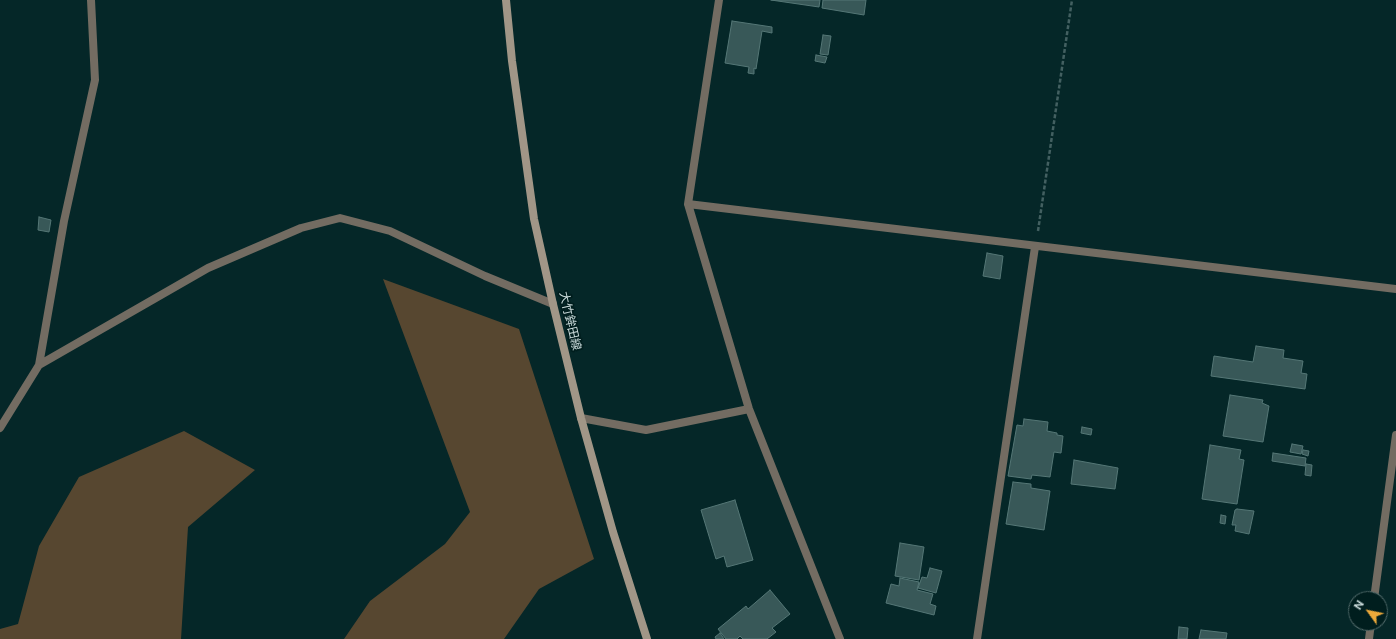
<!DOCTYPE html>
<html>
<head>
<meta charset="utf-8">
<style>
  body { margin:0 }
  #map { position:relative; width:1396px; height:639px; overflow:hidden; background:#052728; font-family:"Public Sans",sans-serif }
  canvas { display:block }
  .north { position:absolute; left:1348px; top:591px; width:40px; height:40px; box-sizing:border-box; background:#001e1e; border:1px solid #506969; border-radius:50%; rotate:303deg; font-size:11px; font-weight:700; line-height:16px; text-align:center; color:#c9dada }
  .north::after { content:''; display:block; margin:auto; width:14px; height:18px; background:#eca93a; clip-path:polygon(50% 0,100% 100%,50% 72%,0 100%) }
</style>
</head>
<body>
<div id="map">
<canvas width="1396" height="639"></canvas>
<div class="north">N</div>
</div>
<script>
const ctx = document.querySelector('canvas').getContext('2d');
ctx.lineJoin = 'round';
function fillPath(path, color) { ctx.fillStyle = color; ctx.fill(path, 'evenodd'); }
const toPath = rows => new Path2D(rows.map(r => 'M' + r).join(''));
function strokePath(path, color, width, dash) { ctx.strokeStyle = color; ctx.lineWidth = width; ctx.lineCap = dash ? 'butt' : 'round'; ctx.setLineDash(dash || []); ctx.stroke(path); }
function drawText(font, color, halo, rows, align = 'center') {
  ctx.font = font + ' "Public Sans","Noto Sans JP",sans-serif'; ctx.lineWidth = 3.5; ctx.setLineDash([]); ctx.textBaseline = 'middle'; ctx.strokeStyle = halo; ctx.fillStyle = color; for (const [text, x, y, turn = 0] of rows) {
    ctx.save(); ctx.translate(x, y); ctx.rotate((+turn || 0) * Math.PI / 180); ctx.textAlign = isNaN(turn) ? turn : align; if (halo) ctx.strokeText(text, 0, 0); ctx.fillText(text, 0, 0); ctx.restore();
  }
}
const forest = toPath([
  [383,279,519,329,594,559,539,589,504,639,344,639,370,601,445,544,470,512],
  [184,431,255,470,188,527,181,639,0,639,0,629,18,624,39,546,79,477]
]);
const building = toPath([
  [771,0,820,0,819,7,771,0],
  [823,0,866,0,864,15,822,8,823,0],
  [732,21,772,27,772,33,762,31,756,69,754,68,754,74,748,73,749,67,725,63,732,21],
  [823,35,831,36,828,55,820,54,823,35],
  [816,55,827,57,825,63,815,61,816,55],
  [39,217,51,220,49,232,38,230,39,217],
  [987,253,1003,256,1000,279,983,276,987,253],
  [1256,346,1284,350,1283,358,1303,361,1301,373,1307,374,1305,389,1211,376,1214,356,1253,362,1256,346],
  [1230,395,1263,400,1262,403,1269,406,1263,442,1223,436,1230,395],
  [1024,419,1048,422,1047,431,1057,433,1057,435,1063,436,1061,453,1054,452,1050,477,1032,475,1031,479,1008,476,1017,425,1023,426,1024,419],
  [1082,427,1092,429,1091,435,1081,433,1082,427],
  [1292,444,1303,446,1301,454,1290,452,1292,444],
  [1210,445,1241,450,1239,459,1244,460,1237,504,1202,499,1210,445],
  [1303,450,1309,451,1308,456,1302,454,1303,450],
  [1273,453,1306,458,1305,466,1272,461,1273,453],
  [1074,460,1118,468,1115,489,1071,484,1074,460],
  [1306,464,1312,465,1311,476,1305,475,1306,464],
  [1013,482,1031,484,1031,488,1050,491,1044,530,1006,524,1013,482],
  [735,500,753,560,727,567,724,556,716,559,701,510,735,500],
  [1237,509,1254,511,1249,534,1235,531,1236,525,1232,525,1235,510,1237,509],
  [1221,515,1226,516,1225,524,1220,523,1221,515],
  [900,543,924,547,919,580,895,576,900,543],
  [930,568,942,571,936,593,918,588,922,577,927,578,930,568],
  [900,578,919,582,917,590,933,594,930,604,936,606,934,615,886,603,891,584,899,586,900,578],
  [770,590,790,614,772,628,776,632,767,639,743,639,740,636,737,639,726,639,718,629,746,606,748,609,770,590],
  [1179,627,1188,628,1187,639,1178,639,1179,627],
  [1201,630,1227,633,1226,639,1199,639,1201,630],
  [720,633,724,639,716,639,715,637,720,633]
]);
const path = toPath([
  [1038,231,1072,0]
]);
const street = toPath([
  [719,0,688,204,749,409,840,639],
  [688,204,1396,289],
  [39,365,208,268,301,228,340,218,390,231,485,276,553,304],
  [581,418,646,430,749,409],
  [0,428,39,365,64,221,95,80,91,0],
  [1374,599,1396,435],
  [977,639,1035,247],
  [1369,639,1371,623]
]);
const secondary = toPath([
  [506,0,512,61,534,219,553,304,581,418,613,532,647,639]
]);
const streetNames = [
  ["大竹鉾田線",570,321,77]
];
fillPath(forest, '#574730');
fillPath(building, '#385858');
strokePath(building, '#557776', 1);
strokePath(path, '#436061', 2.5, [4, 2]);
strokePath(street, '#736c62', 8);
strokePath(secondary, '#a19687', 8);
drawText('12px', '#c9dada', '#001e1e', streetNames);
</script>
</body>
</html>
